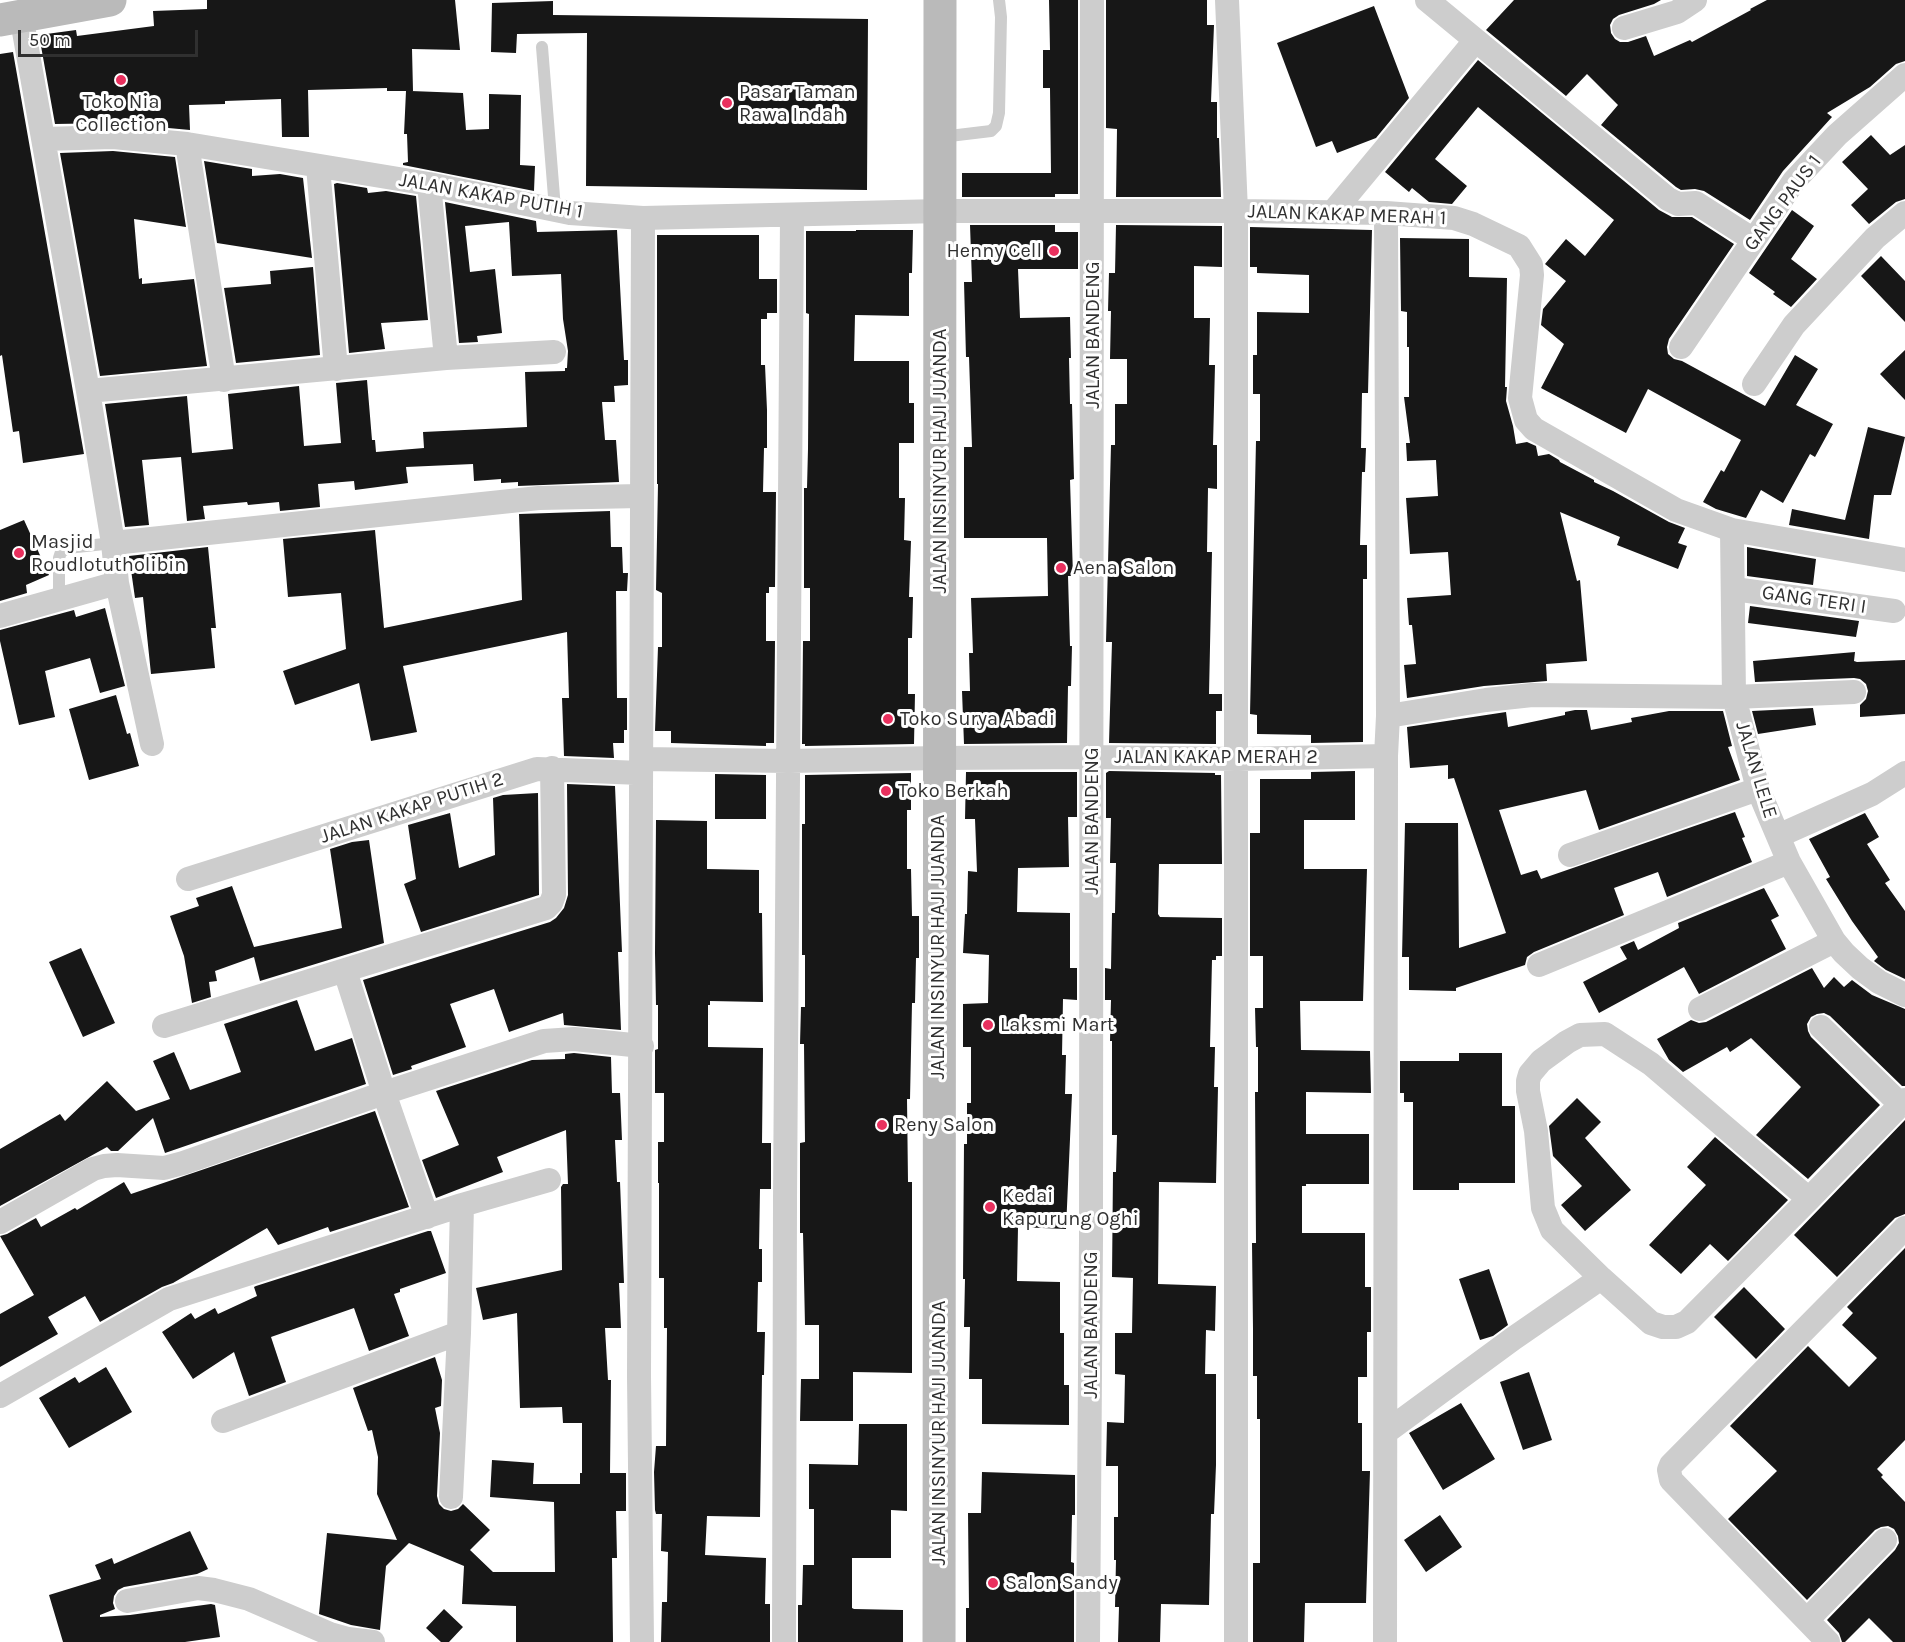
<!DOCTYPE html>
<html>
<head>
<meta charset="utf-8">
<style>
  body { margin:0 }
  #map { position:relative; width:1905px; height:1642px; overflow:hidden; background:#fff; font-family:Karla,sans-serif }
  canvas { display:block }
  .scale { position:absolute; left:18px; top:30px; width:180px; height:27px; box-sizing:border-box; border:3px solid #303030; border-top:0; padding-left:8px; font-size:18px; line-height:21px; white-space:nowrap; color:#303030; -webkit-text-stroke:4px #fff; paint-order:stroke }
</style>
</head>
<body>
<div id="map">
<canvas width="1905" height="1642"></canvas>
<div class="scale">50 m</div>
</div>
<script>
const ctx = document.querySelector('canvas').getContext('2d');
ctx.lineJoin = 'round';
function fillPath(path, color) { ctx.fillStyle = color; ctx.fill(path, 'evenodd'); }
const toPath = rows => new Path2D(rows.map(r => 'M' + r).join(''));
function strokePath(path, color, width, dash) { ctx.strokeStyle = color; ctx.lineWidth = width; ctx.lineCap = dash ? 'butt' : 'round'; ctx.setLineDash(dash || []); ctx.stroke(path); }
function drawText(font, color, halo, rows, align = 'center') {
  ctx.font = font + ' Karla,sans-serif'; ctx.lineWidth = 6; ctx.setLineDash([]); ctx.textBaseline = 'middle'; ctx.strokeStyle = halo; ctx.fillStyle = color; for (const [text, x, y, turn = 0] of rows) {
    ctx.save(); ctx.translate(x, y); ctx.rotate((+turn || 0) * Math.PI / 180); ctx.textAlign = isNaN(turn) ? turn : align; if (halo) ctx.strokeText(text, 0, 0); ctx.fillText(text, 0, 0); ctx.restore();
  }
}
const building = toPath([
  [207,0,455,0,460,50,412,49,413,91,411,91,463,93,466,130,489,129,489,94,521,95,520,165,535,166,534,191,403,165,403,163,408,162,407,134,404,134,406,91,387,91,387,88,308,90,309,137,282,137,281,99,225,101,225,104,189,105,190,130,114,123,55,124,39,35,76,30,77,36,154,26,153,11,207,9],
  [1049,0,1078,0,1078,194,1055,194,1055,197,962,197,962,173,1051,173,1050,88,1043,88,1043,50,1050,50],
  [1106,0,1207,0,1207,25,1214,25,1211,102,1217,102,1217,138,1219,138,1221,197,1116,197,1117,129,1106,128],
  [1514,0,1661,0,1654,4,1619,15,1613,19,1610,25,1611,33,1615,39,1620,42,1628,42,1646,36,1654,56,1690,40,1692,42,1751,10,1750,9,1767,0,1905,0,1905,61,1896,64,1870,87,1827,113,1832,117,1783,171,1750,220,1704,191,1695,189,1681,190,1676,187,1601,125,1618,105,1587,74,1566,96,1486,30],
  [553,1,553,15,868,19,867,190,586,186,587,33,517,34,516,53,491,52,492,3],
  [1374,6,1409,98,1376,138,1337,153,1332,141,1316,147,1277,43],
  [13,52,84,454,23,463,19,431,13,432,2,355,0,356,0,54],
  [1478,60,1659,210,1672,217,1692,217,1734,244,1669,339,1667,347,1668,354,1674,359,1682,361,1765,406,1795,355,1818,369,1796,405,1833,424,1815,457,1810,454,1783,503,1761,490,1746,518,1716,509,1703,502,1721,470,1724,472,1741,440,1648,389,1626,433,1541,388,1564,344,1541,325,1543,309,1566,281,1545,264,1566,239,1585,256,1614,220,1537,156,1478,107,1435,159,1467,186,1452,204,1429,202,1412,188,1409,192,1385,172],
  [1871,135,1890,155,1905,145,1905,199,1896,202,1869,224,1851,205,1868,189,1842,162],
  [113,151,175,157,186,227,134,219,139,279,142,278,142,284,194,279,207,366,100,376,60,153],
  [204,161,252,169,252,176,280,174,303,178,312,258,217,243],
  [337,183,367,188,368,193,386,191,416,196,428,320,381,323,385,349,349,353,334,184],
  [445,202,536,221,537,232,617,230,624,360,628,360,628,385,614,386,615,402,602,402,605,440,616,440,619,482,518,486,518,482,501,483,501,479,474,481,473,464,406,467,408,483,355,490,354,481,318,484,320,507,280,511,279,502,248,505,247,502,203,506,205,519,187,521,181,457,142,460,149,525,125,527,105,404,187,396,192,453,233,449,228,394,299,386,304,446,341,443,336,383,367,380,372,440,375,440,376,452,424,448,423,432,527,427,525,372,565,371,565,368,567,368,568,351,563,319,561,274,512,276,509,222,465,226,470,272,495,269,502,333,477,336,478,342,459,343],
  [1792,210,1814,226,1791,259,1817,279,1791,307,1773,294,1775,292,1749,273],
  [970,225,1055,225,1055,232,1078,232,1078,269,1018,269,1020,318,1070,317,1071,358,1069,358,1070,404,1072,404,1074,479,1070,480,1073,576,1068,576,1070,646,1072,646,1071,686,1068,686,1067,743,964,744,962,691,970,691,969,653,973,653,971,598,1048,596,1047,538,964,538,964,447,972,447,969,357,966,357,964,282,972,282],
  [1116,225,1222,226,1222,267,1194,266,1194,318,1210,318,1209,365,1215,365,1213,445,1217,445,1217,489,1208,488,1207,552,1212,552,1209,694,1222,694,1222,711,1216,711,1216,744,1109,743,1112,642,1106,642,1111,445,1115,445,1115,404,1127,404,1127,359,1110,359,1111,311,1108,311,1109,273,1115,273],
  [1250,227,1372,230,1368,393,1362,393,1361,448,1366,448,1365,472,1362,472,1360,545,1367,545,1367,579,1363,579,1363,742,1311,743,1311,735,1257,734,1257,715,1250,714,1256,441,1260,441,1260,394,1253,394,1253,355,1257,355,1257,312,1309,313,1309,275,1257,273,1257,267,1250,267],
  [856,230,913,230,912,273,909,273,909,316,855,315,854,361,909,361,909,403,914,403,914,443,899,443,899,498,905,498,904,540,911,541,909,597,913,597,912,638,908,638,908,694,915,694,914,744,805,746,805,744,802,744,803,641,810,641,810,588,804,588,804,488,807,488,808,449,809,314,806,313,806,231,856,231],
  [657,235,759,235,759,279,777,279,777,313,767,313,767,319,761,319,761,365,765,365,767,410,767,448,764,448,763,492,776,492,775,587,769,587,769,593,766,593,766,641,775,641,774,743,766,743,766,746,671,743,671,731,655,731,658,647,662,647,662,593,656,590,658,484,657,484],
  [1400,238,1469,239,1469,277,1507,278,1505,387,1507,387,1506,401,1513,426,1516,444,1527,442,1536,446,1538,456,1549,454,1559,460,1560,462,1594,480,1594,482,1613,491,1669,522,1685,528,1678,543,1687,546,1678,569,1617,545,1620,537,1560,512,1577,581,1580,580,1587,661,1546,664,1547,681,1484,686,1407,698,1404,665,1416,664,1412,625,1409,625,1407,598,1451,595,1448,552,1410,554,1406,498,1438,496,1436,460,1407,461,1406,443,1410,443,1404,397,1409,397,1409,347,1407,347,1407,312,1401,311],
  [1881,256,1905,281,1905,322,1861,276],
  [313,267,320,355,236,363,224,288,271,284,270,271],
  [1905,350,1905,400,1880,374],
  [1868,427,1905,437,1891,495,1874,495,1869,539,1789,525,1792,509,1845,520],
  [610,511,611,547,622,547,623,573,628,573,627,591,616,591,617,698,627,698,627,730,624,730,624,743,613,743,614,758,564,756,562,698,569,698,567,632,403,666,417,732,371,741,359,683,295,705,283,671,346,649,341,593,288,597,283,539,375,530,384,628,522,600,519,514],
  [24,520,49,575,26,585,27,593,0,601,0,530],
  [208,547,216,628,211,628,215,668,151,674,143,597,135,598,129,556],
  [1747,547,1816,559,1813,585,1747,576],
  [1750,606,1859,621,1856,637,1748,623],
  [105,608,125,686,100,693,90,658,45,671,55,717,19,725,0,641,0,630,74,610,76,617],
  [1855,652,1854,661,1857,662,1905,660,1905,714,1860,717,1860,705,1866,699,1868,691,1866,684,1860,679,1854,678,1755,682,1753,661],
  [116,695,127,734,130,733,139,766,89,780,69,709],
  [1813,708,1816,725,1758,734,1752,711],
  [1575,710,1587,710,1591,730,1632,722,1631,718,1669,711,1723,711,1732,746,1728,747,1740,780,1599,830,1586,790,1499,810,1521,875,1537,870,1541,879,1735,812,1745,837,1742,838,1752,862,1667,897,1658,872,1614,888,1624,915,1534,952,1527,957,1525,965,1456,988,1456,991,1409,990,1409,957,1402,957,1405,823,1458,823,1459,948,1506,933,1454,778,1448,779,1448,765,1410,768,1407,727,1506,712,1508,727,1565,715,1565,712],
  [1109,771,1215,773,1215,775,1221,775,1222,864,1159,864,1158,914,1160,917,1222,918,1222,956,1216,956,1216,960,1212,960,1210,1047,1215,1047,1214,1087,1218,1087,1216,1183,1159,1182,1158,1284,1216,1286,1215,1331,1206,1330,1205,1374,1216,1374,1216,1465,1214,1514,1211,1514,1209,1605,1161,1604,1160,1642,1118,1642,1119,1607,1115,1607,1116,1560,1114,1560,1114,1517,1118,1517,1118,1466,1106,1466,1107,1422,1124,1423,1125,1375,1115,1374,1115,1333,1132,1333,1133,1278,1112,1277,1113,1172,1116,1172,1117,1135,1112,1135,1112,1041,1110,1041,1111,1000,1105,1000,1105,968,1111,969,1112,913,1115,913,1116,863,1110,863,1111,818,1106,818,1106,773],
  [1355,771,1355,820,1304,820,1304,869,1367,869,1363,1001,1300,1001,1301,1050,1370,1051,1371,1093,1306,1092,1306,1134,1369,1134,1369,1184,1306,1184,1306,1186,1302,1186,1302,1233,1365,1233,1365,1287,1371,1287,1371,1332,1367,1332,1367,1377,1358,1377,1358,1423,1362,1423,1362,1471,1370,1471,1366,1603,1305,1603,1304,1642,1253,1642,1253,1563,1260,1563,1260,1419,1257,1419,1257,1376,1253,1376,1253,1329,1252,1243,1256,1243,1255,1092,1258,1092,1258,1047,1256,1047,1255,1008,1263,1008,1263,956,1250,956,1250,833,1260,833,1260,779,1311,779,1311,772],
  [966,772,1077,772,1077,817,1068,817,1069,867,1018,868,1017,912,1070,913,1070,968,1077,968,1077,1000,1063,999,1062,1055,1066,1055,1065,1094,1072,1094,1066,1229,1018,1227,1017,1281,1060,1282,1060,1333,1064,1333,1064,1385,1069,1385,1069,1425,982,1424,982,1379,969,1379,970,1327,964,1327,965,1279,963,1279,964,1144,967,1144,967,1103,971,1103,971,1047,963,1047,963,1004,988,1003,989,955,963,953,965,914,967,914,968,871,977,872,975,819,965,819],
  [911,773,911,810,907,810,907,869,911,869,912,916,919,916,919,958,916,958,915,1003,912,1003,910,1099,907,1099,908,1182,912,1182,912,1373,853,1372,853,1421,800,1421,801,1379,819,1379,819,1325,805,1325,803,1233,800,1233,800,1143,805,1142,804,1044,800,1044,801,1007,805,1007,805,955,802,955,802,824,805,824,805,775],
  [715,774,766,775,766,819,715,819],
  [567,784,615,786,622,952,618,952,621,1030,564,1025,563,1013,509,1032,494,989,450,1004,466,1047,411,1066,412,1069,393,1075,363,980,550,922,556,918,564,908,568,895],
  [538,793,539,895,421,932,404,884,416,879,408,825,450,813,459,868,495,855,493,798,503,795],
  [1865,813,1879,837,1867,844,1890,880,1885,883,1905,911,1905,979,1886,970,1874,961,1878,957,1852,921,1826,879,1830,877,1809,839],
  [656,820,707,821,707,869,759,870,759,913,762,913,763,1002,710,1001,710,1005,708,1005,708,1047,763,1048,762,1143,771,1143,771,1189,760,1189,759,1249,762,1249,762,1282,758,1282,757,1332,765,1332,764,1375,762,1375,760,1517,707,1516,705,1555,766,1558,765,1604,770,1604,770,1642,661,1642,662,1602,667,1602,668,1552,661,1551,662,1514,656,1514,655,1510,654,1472,656,1446,666,1446,667,1328,664,1328,664,1278,659,1278,659,1183,658,1183,658,1142,664,1142,664,1093,655,1093,655,1050,658,1049,658,1005,656,1005,655,953],
  [369,840,384,943,260,981,254,957,215,971,217,981,209,982,211,997,192,1003,184,956,170,916,199,906,196,898,232,886,254,947,342,928,330,849,352,842],
  [1764,888,1779,916,1771,920,1786,949,1699,994,1684,967,1599,1013,1583,982,1627,959,1620,947,1634,941,1638,950,1679,928,1678,923],
  [81,948,115,1023,83,1037,49,962],
  [1812,968,1824,988,1834,977,1844,987,1852,980,1872,995,1905,1009,1905,1086,1902,1086,1830,1016,1824,1013,1817,1014,1811,1017,1807,1024,1808,1031,1811,1037,1880,1105,1808,1179,1756,1135,1801,1087,1751,1038,1730,1052,1727,1047,1683,1072,1669,1060,1657,1039,1691,1020,1699,1023,1706,1022],
  [297,1000,315,1051,352,1038,366,1084,165,1153,153,1118,118,1151,111,1151,107,1147,0,1206,0,1149,60,1114,65,1121,107,1081,136,1111,170,1099,153,1061,174,1052,190,1090,241,1072,224,1024],
  [574,1053,611,1057,612,1093,620,1093,622,1140,615,1140,617,1182,620,1182,624,1283,619,1283,621,1328,605,1328,608,1380,611,1380,610,1473,626,1473,626,1511,616,1511,617,1558,612,1558,613,1642,516,1642,516,1606,462,1604,464,1566,409,1543,386,1566,380,1630,351,1625,319,1614,327,1533,397,1540,377,1494,378,1457,372,1430,368,1431,353,1388,435,1357,442,1380,441,1406,435,1408,440,1433,437,1496,439,1504,444,1509,451,1511,458,1509,463,1504,490,1530,470,1550,493,1572,555,1572,554,1502,490,1497,492,1460,534,1463,533,1484,580,1484,580,1473,582,1473,582,1423,563,1423,562,1407,520,1408,517,1313,483,1320,476,1288,562,1270,561,1187,563,1184,568,1184,566,1130,497,1157,503,1172,436,1198,422,1160,459,1145,436,1091,532,1060,565,1059,565,1054],
  [1459,1053,1502,1053,1502,1106,1515,1106,1515,1183,1459,1183,1459,1190,1413,1190,1413,1102,1404,1102,1404,1093,1400,1093,1400,1061,1459,1061],
  [1577,1098,1601,1122,1585,1138,1631,1190,1585,1231,1561,1205,1582,1186,1553,1156,1549,1126],
  [375,1111,409,1207,330,1232,328,1227,278,1245,267,1228,173,1283,162,1287,100,1322,85,1296,48,1317,58,1334,0,1367,0,1314,34,1295,0,1236,7,1234,36,1218,41,1227,75,1208,77,1210,124,1182,131,1194],
  [1905,1120,1905,1214,1895,1218,1837,1277,1794,1235],
  [1715,1137,1788,1200,1728,1261,1710,1244,1681,1274,1649,1245,1706,1185,1687,1167],
  [428,1231,431,1231,446,1273,400,1289,400,1292,394,1294,409,1336,369,1351,354,1308,271,1337,286,1382,249,1396,234,1352,193,1379,162,1332,191,1313,195,1319,215,1308,218,1314,257,1296,254,1287,256,1286],
  [1905,1248,1905,1440,1877,1469,1883,1475,1881,1477,1905,1502,1905,1642,1893,1642,1869,1618,1845,1642,1842,1642,1839,1633,1827,1620,1895,1550,1899,1543,1898,1536,1894,1529,1888,1526,1881,1527,1875,1530,1807,1600,1728,1519,1777,1471,1730,1426,1808,1346,1849,1387,1877,1358,1842,1325,1853,1313,1847,1307],
  [1489,1269,1508,1325,1493,1336,1480,1340,1459,1279],
  [1744,1287,1785,1329,1756,1359,1714,1317],
  [106,1367,132,1412,69,1448,39,1398,75,1377,79,1383],
  [1529,1372,1552,1440,1523,1450,1500,1382],
  [1461,1403,1495,1459,1443,1490,1409,1433],
  [859,1424,907,1424,907,1511,891,1510,891,1558,852,1558,852,1608,854,1609,903,1610,903,1642,798,1642,798,1605,802,1605,803,1565,814,1565,814,1509,809,1509,809,1464,858,1465],
  [982,1472,1075,1475,1075,1515,1072,1515,1071,1562,1074,1563,1074,1642,966,1642,966,1608,969,1608,968,1513,981,1513],
  [1440,1515,1462,1547,1426,1572,1404,1540],
  [190,1531,208,1569,197,1574,124,1587,118,1590,114,1596,113,1603,115,1609,100,1615,100,1617,130,1615,211,1604,215,1605,220,1637,185,1642,63,1642,49,1595,101,1579,95,1565,112,1558,114,1564],
  [444,1609,463,1627,449,1642,441,1642,426,1628]
]);
const lane = toPath([
  [542,47,555,209],
  [941,137,991,131,996,126,999,113,1001,17,999,0],
  [59,599,59,558,61,552,68,548,113,543]
]);
const street = toPath([
  [1227,0,1236,211,1236,1642],
  [1427,0,1668,199,1678,204,1696,203,1754,240],
  [21,15,88,391,113,543,117,583,152,744],
  [1624,28,1677,12,1695,0],
  [44,139,113,137,187,144,429,184,570,213,643,218,941,211,1236,211,1386,213,1454,218,1473,224,1519,246,1531,265,1532,275,1520,398,1526,420,1534,429,1676,510,1732,530,1905,560],
  [187,144,224,380],
  [318,167,336,369],
  [429,184,446,358],
  [1333,212,1475,41],
  [1681,347,1794,181,1837,135,1905,75],
  [1754,384,1794,325,1875,238,1905,213],
  [88,391,446,358,554,352],
  [1732,530,1734,697,1758,789,1789,862,1834,941,1844,953,1860,968,1879,982,1905,995],
  [113,543,539,498,641,496],
  [1734,589,1894,611],
  [0,616,117,583],
  [1388,716,1486,700,1532,695,1734,697,1854,692],
  [642,759,789,761,938,758,1092,757,1237,759,1386,756],
  [1778,836,1872,794,1905,773],
  [1570,855,1758,789],
  [188,879,537,769,641,773],
  [1539,965,1789,862],
  [345,971,384,1093,427,1217],
  [1700,1009,1834,941],
  [164,1026,546,908,551,903,554,895,552,768],
  [1821,1027,1900,1104],
  [1809,1199,1651,1064,1605,1034,1580,1035,1567,1042,1541,1061,1530,1074,1528,1081,1528,1091,1536,1131,1543,1208,1552,1230,1601,1278,1651,1323,1663,1327,1676,1327,1687,1322,1809,1199,1905,1100],
  [0,1222,93,1169,104,1166,117,1165,164,1168,183,1163,384,1093,544,1041,574,1039,642,1046],
  [0,1396,169,1299,462,1205,549,1180],
  [223,1421,459,1333],
  [1386,1432,1514,1338,1601,1278],
  [451,1497,459,1333,462,1205],
  [127,1601,198,1588,214,1590,249,1599,330,1634,348,1639,373,1642],
  [1807,1620,1885,1540],
  [642,1642,639,1376,643,218],
  [784,1642,785,1199,792,216],
  [1088,1642,1091,1239,1092,0],
  [1385,1642,1386,756,1388,716,1386,213],
  [1828,1642,1671,1480,1669,1470,1671,1465,1905,1228]
]);
const secondary = toPath([
  [0,20,110,0],
  [939,1642,940,0]
]);
const markers = [
  [121,80,6,"#e9305e"],
  [727,103,6,"#e9305e"],
  [1054,251,6,"#e9305e"],
  [19,553,6,"#e9305e"],
  [1061,568,6,"#e9305e"],
  [888,719,6,"#e9305e"],
  [886,791,6,"#e9305e"],
  [988,1025,6,"#e9305e"],
  [882,1125,6,"#e9305e"],
  [990,1207,6,"#e9305e"],
  [993,1583,6,"#e9305e"]
];
const poiNames = [
  ["Pasar Taman",739,92],
  ["Rawa Indah",739,115],
  ["Toko Nia",121,102,"center"],
  ["Collection",121,125,"center"],
  ["Henny Cell",1042,251,"right"],
  ["Masjid",31,542],
  ["Roudlotutholibin",31,565],
  ["Aena Salon",1073,568],
  ["Toko Surya Abadi",900,719],
  ["Toko Berkah",898,791],
  ["Laksmi Mart",1000,1025],
  ["Reny Salon",894,1125],
  ["Kedai",1002,1196],
  ["Kapurung Oghi",1002,1219],
  ["Salon Sandy",1005,1583]
];
const streetNames = [
  ["JALAN KAKAP PUTIH 1",491,196,10],
  ["GANG PAUS 1",1783,203,-53],
  ["JALAN KAKAP MERAH 1",1347,215,2],
  ["JALAN BANDENG",1093,335,-90],
  ["JALAN INSINYUR HAJI JUANDA",940,461,-90],
  ["GANG TERI I",1814,600,8],
  ["JALAN KAKAP MERAH 2",1216,757],
  ["JALAN LELE",1756,770,73],
  ["JALAN KAKAP PUTIH 2",412,808,-18],
  ["JALAN BANDENG",1092,821,-90],
  ["JALAN INSINYUR HAJI JUANDA",938,947,-90],
  ["JALAN BANDENG",1091,1325,-90],
  ["JALAN INSINYUR HAJI JUANDA",939,1433,-90]
];
fillPath(building, '#171717');
strokePath(lane, '#cdcdcd', 12);
strokePath(street, '#cdcdcd', 24);
strokePath(secondary, '#bababa', 33);
for (const [x, y, r, color] of markers) { const dot = new Path2D(); dot.arc(x, y, r, 0, 2 * Math.PI); ctx.fillStyle = color; ctx.fill(dot); strokePath(dot, '#fff', 2); }
drawText('20px', '#303030', '#fff', poiNames, 'left');
drawText('20px', '#303030', '#fff', streetNames);
</script>
</body>
</html>
